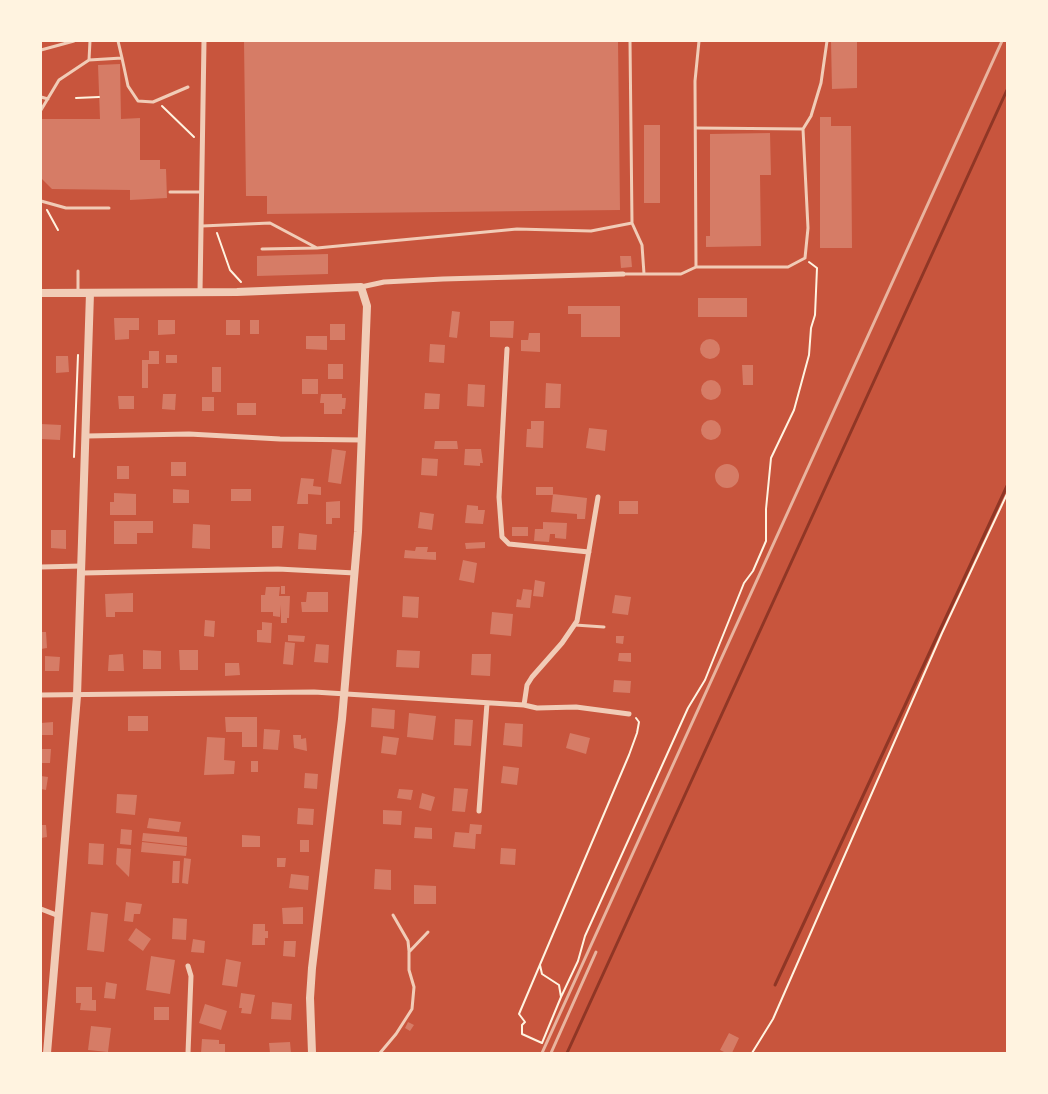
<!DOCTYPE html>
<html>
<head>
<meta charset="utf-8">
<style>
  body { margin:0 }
  #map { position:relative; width:1048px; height:1094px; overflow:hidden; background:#c8553d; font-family:"Roboto Condensed",sans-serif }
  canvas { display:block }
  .frame { position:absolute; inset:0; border:42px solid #fff3e0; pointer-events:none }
</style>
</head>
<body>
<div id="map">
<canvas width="1048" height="1094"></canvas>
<div class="frame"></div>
</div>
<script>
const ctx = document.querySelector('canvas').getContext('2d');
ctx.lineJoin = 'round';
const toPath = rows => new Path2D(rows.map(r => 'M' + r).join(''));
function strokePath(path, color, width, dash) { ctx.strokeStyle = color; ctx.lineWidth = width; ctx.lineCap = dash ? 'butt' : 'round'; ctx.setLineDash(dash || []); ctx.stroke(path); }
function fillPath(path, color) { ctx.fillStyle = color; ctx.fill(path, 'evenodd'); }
const stream = toPath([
  [775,985,1007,486],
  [567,1053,1007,90]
]);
const building = toPath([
  [244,41,618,41,620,210,267,214,267,196,246,196],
  [831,41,857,41,857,88,832,89],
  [120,64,121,119,140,118,140,160,160,160,160,169,166,169,167,198,130,200,130,190,52,189,41,178,41,119,100,119,98,65],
  [820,117,831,117,831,126,851,126,852,248,820,248],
  [644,125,660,125,660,203,644,203],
  [770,133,771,175,760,175,761,246,706,247,706,236,710,236,710,134],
  [328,254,328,274,257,276,257,256],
  [620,256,631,256,632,267,621,268],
  [698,298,747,298,747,317,698,317],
  [568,306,620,306,620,337,581,337,581,314,568,314],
  [452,311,460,312,457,338,449,337],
  [114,318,139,318,139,330,129,330,129,339,115,340],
  [158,320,175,320,175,334,158,335],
  [226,320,240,320,240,335,226,335],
  [250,320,259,320,259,334,250,334],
  [490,321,514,321,513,338,490,337],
  [330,324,345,324,345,340,330,340],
  [529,333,540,333,540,352,521,351,521,340,528,340],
  [306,336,327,336,327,350,306,349],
  '700 349a10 10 0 1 1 20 0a10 10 0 1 1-20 0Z',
  [430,344,445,345,444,363,429,362],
  [149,351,159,351,159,364,148,364,148,388,142,388,142,360,149,360],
  [166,355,177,355,177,363,166,363],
  [56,356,68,356,69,372,56,373],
  [328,364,343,364,343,379,328,379],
  [742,365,753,365,753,385,743,385],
  [212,367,221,367,221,392,212,392],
  [302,379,318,379,318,394,302,394],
  '701 390a10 10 0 1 1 20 0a10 10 0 1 1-20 0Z',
  [546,383,561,384,560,408,545,408],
  [468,384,485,385,484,407,467,406],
  [425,393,440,394,439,409,424,409],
  [163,394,176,394,175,410,162,409],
  [321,394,342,394,342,398,346,398,345,409,342,409,342,414,324,414,324,403,320,403],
  [118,396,134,396,134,409,119,409],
  [202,397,214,397,214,411,202,411],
  [237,403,256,403,256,415,237,415],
  '701 430a10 10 0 1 1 20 0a10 10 0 1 1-20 0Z',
  [531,421,544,421,543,448,526,447,527,429,531,429],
  [41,424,61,425,60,440,41,439],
  [589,428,607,430,605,451,586,448],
  [435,441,457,441,458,449,434,449],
  [332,449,346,451,341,484,328,482],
  [465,449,481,449,483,463,480,463,480,466,464,465],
  [422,458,438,459,437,476,421,475],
  [171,462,186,462,186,476,171,476],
  '715 476a12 12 0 1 1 24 0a12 12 0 1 1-24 0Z',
  [117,466,129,466,129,479,117,479],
  [301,478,314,479,313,486,321,487,321,495,308,494,308,504,297,504],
  [536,487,553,487,553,495,536,495],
  [173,489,189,490,189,503,173,503],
  [231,489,251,489,251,501,231,501],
  [114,493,136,494,136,515,110,515,110,502,114,502],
  [553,494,587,498,585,519,577,519,577,514,551,512],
  [340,501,340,518,332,518,332,524,326,524,326,502],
  [619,501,638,501,638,514,619,514],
  [467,505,478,506,478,510,485,510,483,524,465,523],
  [420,512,434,514,432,530,418,528],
  [114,521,153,521,153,533,137,533,137,544,114,544],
  [543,522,567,523,566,539,555,538,555,534,550,534,549,542,534,541,535,529,543,529],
  [193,524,210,525,210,549,192,548],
  [272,526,284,526,282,548,272,548],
  [512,527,528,527,528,536,512,536],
  [51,530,66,530,66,549,51,548],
  [299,533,317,535,316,550,298,549],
  [485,542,485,548,466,549,465,543],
  [416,547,428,547,427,552,436,552,436,560,404,558,405,550,415,551],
  [463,560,477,563,474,583,459,580],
  [535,580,545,582,543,597,533,596],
  [281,586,285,586,285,594,281,594],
  [266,587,280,587,279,596,290,596,289,618,287,618,287,623,281,623,281,605,280,617,273,616,273,612,261,612,261,595,265,595],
  [523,589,532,590,530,608,516,607,517,599,521,600],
  [307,592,328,592,328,612,302,612,301,602,306,602],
  [133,593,133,612,115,612,115,617,106,617,105,594],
  [615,595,631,597,628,615,612,613],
  [403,596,419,597,418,618,402,617],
  [492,612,513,614,511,636,490,634],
  [205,620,215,621,214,637,204,636],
  [262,622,272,623,271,643,257,642,257,630,262,630],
  [41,632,46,632,47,648,41,649],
  [288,635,305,636,304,642,288,641],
  [616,636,624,636,623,644,616,643],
  [285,642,295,643,293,665,283,664],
  [316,644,329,645,328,663,314,662],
  [143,650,161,651,161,669,143,669],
  [179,650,198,650,198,670,180,670],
  [397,650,420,651,419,668,396,667],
  [619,653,631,653,631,662,618,661],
  [123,654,124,671,108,671,109,655],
  [472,654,491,654,490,676,471,675],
  [45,656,60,657,59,671,45,671],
  [225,663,239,663,240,675,225,676],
  [614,680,631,681,630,693,613,692],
  [372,708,395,710,394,729,371,727],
  [409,713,436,716,433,740,407,737],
  [128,716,148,716,148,731,128,731],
  [225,717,257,717,257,747,242,747,242,732,226,732],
  [455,719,473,720,471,746,454,745],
  [53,722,53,735,41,735,41,723],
  [505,723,523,724,522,747,503,745],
  [264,729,280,730,278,750,263,749],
  [570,733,590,738,586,754,566,748],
  [293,735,301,735,301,739,306,738,307,751,294,748],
  [383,736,399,738,396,755,381,753],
  [207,737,225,738,224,760,235,761,234,774,204,775],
  [41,749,51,749,50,763,41,763],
  [251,761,258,761,258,772,251,772],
  [503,766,519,768,517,785,501,783],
  [305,773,318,774,317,789,304,788],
  [41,776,48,777,46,790,41,789],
  [454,788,468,789,465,812,452,811],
  [399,789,413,790,411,800,397,798],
  [422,793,435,797,431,811,419,808],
  [117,794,137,795,135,815,116,813],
  [298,808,314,809,313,825,297,824],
  [383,810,402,811,401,825,383,824],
  [149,818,181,822,179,832,147,828],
  [470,824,482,825,481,834,476,834,475,849,453,847,455,832,469,833],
  [41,825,46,825,47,837,41,838],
  [415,827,432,828,432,839,414,838],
  [121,829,132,830,131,845,120,844],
  [143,833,187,837,187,846,142,841],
  [242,835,260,836,260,847,242,847],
  [300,840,309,840,309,852,300,852],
  [142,842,187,847,186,856,141,852],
  [89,843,104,844,103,865,88,864],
  [117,848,131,849,129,877,116,864],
  [501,848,516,849,515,865,500,864],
  [184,858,191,859,188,884,182,883],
  [277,858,286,858,285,867,277,867],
  [173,861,180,861,179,883,172,883],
  [375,869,391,870,391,890,374,889],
  [291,874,309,876,308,890,289,888],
  [414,885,436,886,436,904,414,904],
  [126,902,142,904,140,914,134,914,133,922,124,921],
  [303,907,303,924,283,924,282,908],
  [91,912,108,914,104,952,87,950],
  [173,918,187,919,186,940,172,939],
  [253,924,265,924,265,931,268,931,268,938,265,938,265,945,252,945],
  [136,928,151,939,143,951,128,940],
  [193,939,205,941,204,953,191,952],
  [284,941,296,941,295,957,283,956],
  [151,956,175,960,170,994,146,990],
  [226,959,241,962,237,987,222,985],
  [106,982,117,984,115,999,104,998],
  [76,987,92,987,92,1000,96,1000,96,1011,80,1010,81,1003,76,1003],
  [241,993,255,995,251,1014,241,1013,242,1008,239,1008],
  [272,1002,292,1004,291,1020,271,1019],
  [205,1004,227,1011,221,1030,199,1023],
  [154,1007,169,1007,169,1020,154,1020],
  [408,1022,414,1025,410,1031,405,1028],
  [91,1026,111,1028,108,1052,88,1050],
  [729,1033,739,1038,732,1053,726,1053,720,1050],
  [202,1039,219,1040,219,1044,225,1044,225,1053,201,1053],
  [290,1042,291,1053,270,1053,269,1043]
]);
const path = toPath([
  [76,98,99,97],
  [162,106,194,137],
  [47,210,58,230],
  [217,233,230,270,241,282],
  [74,457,78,355],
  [540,965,542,974,559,985,561,997,542,1043,522,1034,522,1025,525,1022,519,1014,629,755,637,733,639,722,636,718],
  [561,997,578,961,585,936,688,708,705,680,744,583,753,571,766,541,766,509,771,458,794,410,809,355,811,328,815,315,817,268,809,262],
  [752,1053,773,1019,942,633,1007,494]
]);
const service = toPath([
  [118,41,122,58],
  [41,50,74,41],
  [89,60,90,41],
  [41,97,48,99],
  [41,110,59,80,89,60,122,58,128,86,138,101,153,102,188,87],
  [697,128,803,129],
  [170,192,202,192],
  [41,201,66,208,109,208],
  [632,223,642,245,644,274],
  [202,226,270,223,317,248],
  [262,249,317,248,517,229,591,231,632,223,630,41],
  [696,267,695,81,699,41],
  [78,271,78,292],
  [623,274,681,274,696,267,788,267,805,258,808,228,803,129,811,116,821,83,827,41],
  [575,625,604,627],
  [393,915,408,941,409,951],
  [380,1053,396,1034,412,1009,414,987,409,970,409,952,428,932]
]);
const minor = toPath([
  [361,287,384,282,443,279,623,274],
  [200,292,204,41],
  [507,349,499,497,502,537,509,544,589,552],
  [87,436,189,434,280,439,362,440],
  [41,567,82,566],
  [82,573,278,569,355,573],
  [41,695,314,692,524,705,537,708,576,707,629,714],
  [524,705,527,685,532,677,562,643,577,621,598,497],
  [479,811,487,703],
  [41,909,59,916],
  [188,966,191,976,188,1053]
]);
const tertiary = toPath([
  [41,293,237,292,361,287,367,306,358,532,342,719,312,968,310,998,312,1053],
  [47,1053,77,696,90,293]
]);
const rail = toPath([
  [542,1053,1002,41],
  [551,1053,596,952]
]);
strokePath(stream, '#8f3625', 3);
fillPath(building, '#d67c66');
strokePath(path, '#fff3e0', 2);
strokePath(service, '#f1ccb7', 3);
strokePath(minor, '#f1ccb7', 5);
strokePath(tertiary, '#f1ccb7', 8);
strokePath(rail, '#e9b49f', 3);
</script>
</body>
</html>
